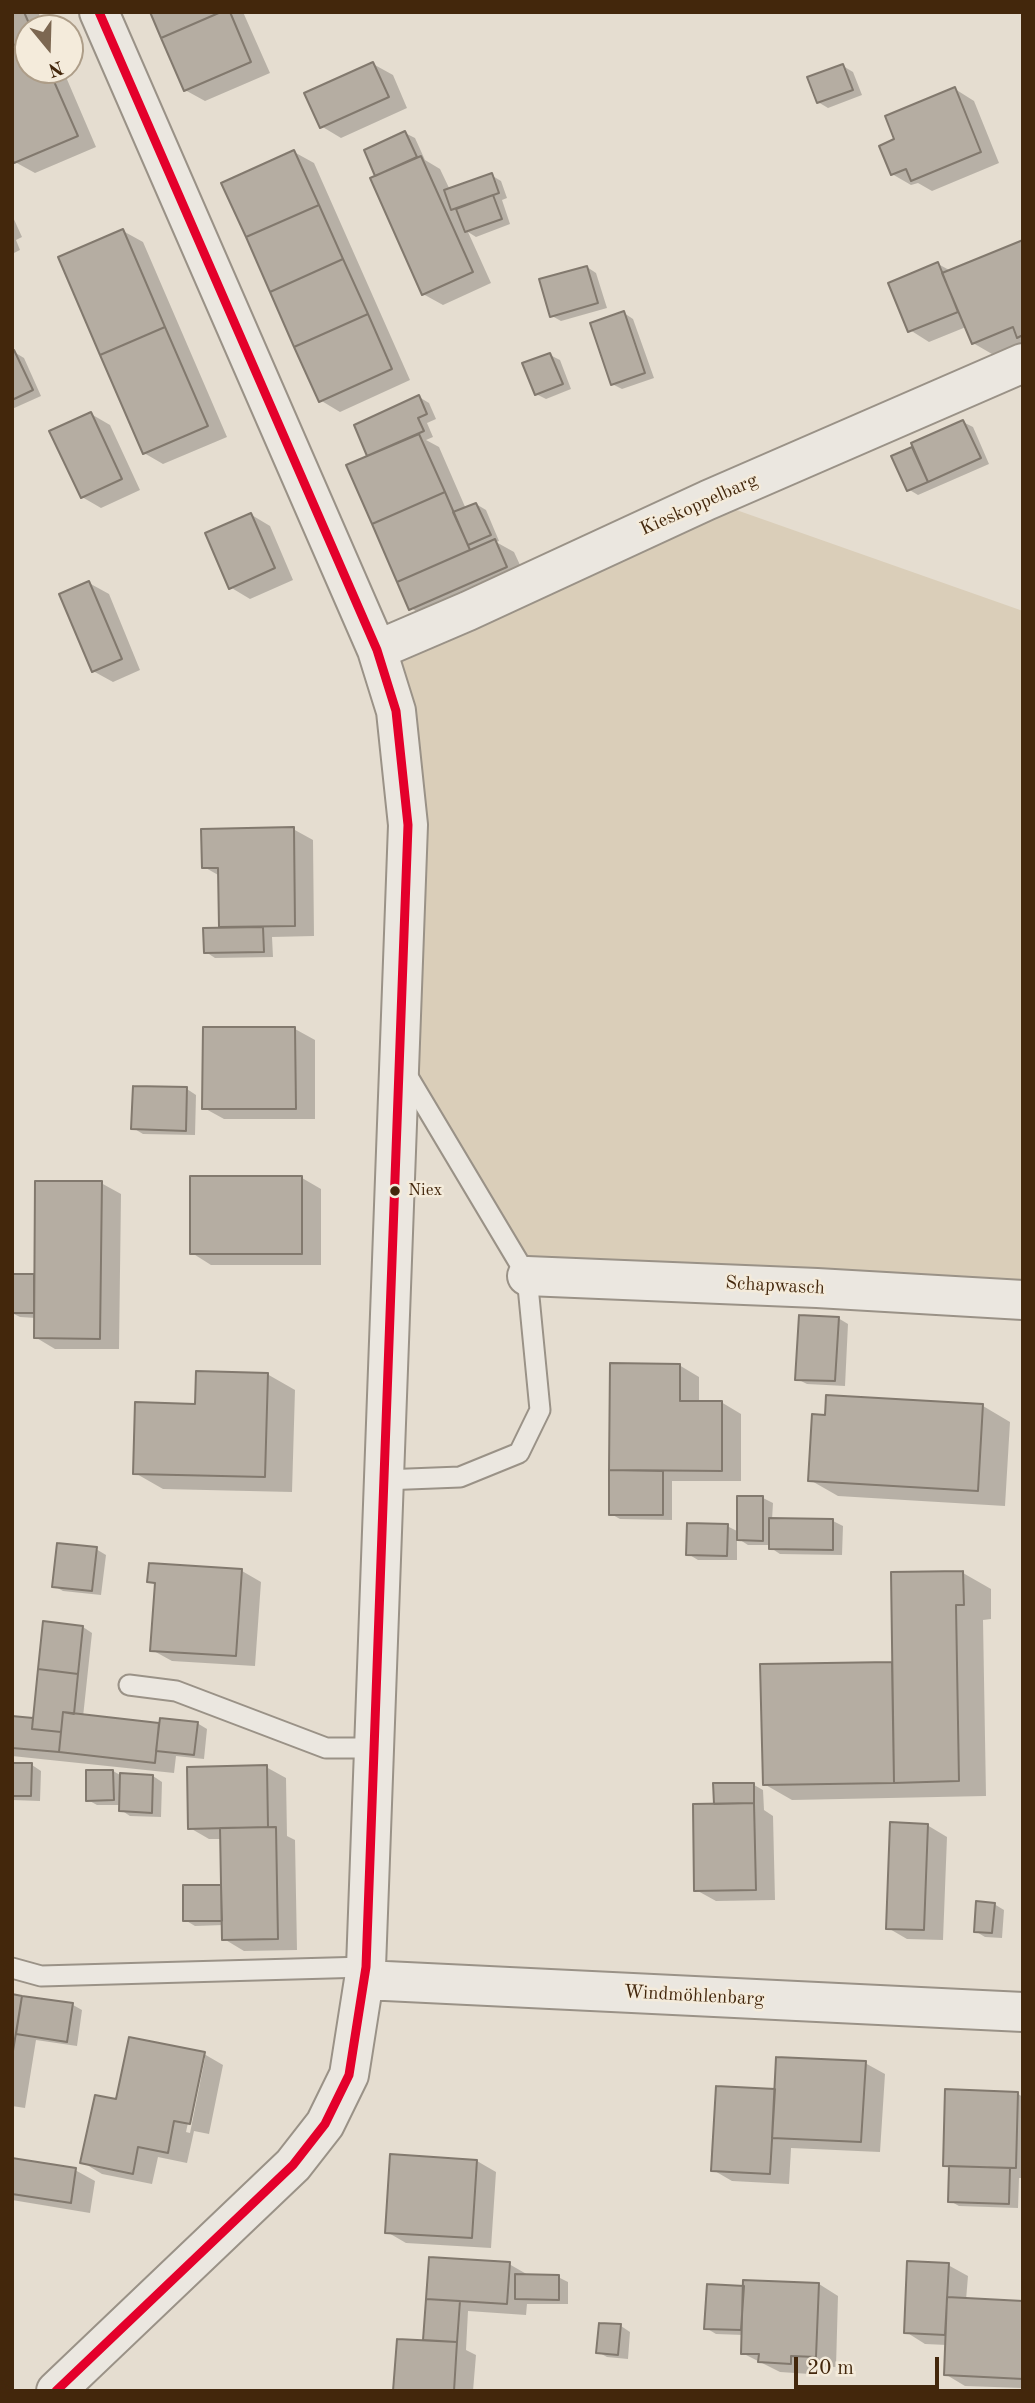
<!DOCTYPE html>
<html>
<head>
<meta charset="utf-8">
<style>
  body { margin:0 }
  #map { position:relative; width:1035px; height:2403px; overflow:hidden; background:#e5ddd0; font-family:"Old Standard TT",serif }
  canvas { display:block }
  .frame { position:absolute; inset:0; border:14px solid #43270c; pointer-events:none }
  .north { position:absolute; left:14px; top:14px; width:70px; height:70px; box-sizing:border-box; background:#f4ebdb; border:2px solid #ad9d88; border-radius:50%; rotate:161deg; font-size:19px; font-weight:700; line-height:28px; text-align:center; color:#43270c }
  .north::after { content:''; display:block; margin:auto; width:24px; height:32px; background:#7c6751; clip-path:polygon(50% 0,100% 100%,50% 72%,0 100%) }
  .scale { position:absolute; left:794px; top:2357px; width:145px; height:32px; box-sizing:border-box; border:4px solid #43270c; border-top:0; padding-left:9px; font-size:21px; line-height:24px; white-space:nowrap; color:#43270c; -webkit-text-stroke:5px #f4ebdb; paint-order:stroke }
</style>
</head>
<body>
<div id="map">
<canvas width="1035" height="2403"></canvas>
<div class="frame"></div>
<div class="north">N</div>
<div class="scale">20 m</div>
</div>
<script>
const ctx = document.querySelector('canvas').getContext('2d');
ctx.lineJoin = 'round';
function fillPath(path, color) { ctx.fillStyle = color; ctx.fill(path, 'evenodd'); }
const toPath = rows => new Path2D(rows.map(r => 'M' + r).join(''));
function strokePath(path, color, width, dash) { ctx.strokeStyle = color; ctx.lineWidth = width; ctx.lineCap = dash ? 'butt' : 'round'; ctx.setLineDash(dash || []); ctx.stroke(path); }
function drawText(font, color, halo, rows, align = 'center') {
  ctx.font = font + ' "Old Standard TT",serif'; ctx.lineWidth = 5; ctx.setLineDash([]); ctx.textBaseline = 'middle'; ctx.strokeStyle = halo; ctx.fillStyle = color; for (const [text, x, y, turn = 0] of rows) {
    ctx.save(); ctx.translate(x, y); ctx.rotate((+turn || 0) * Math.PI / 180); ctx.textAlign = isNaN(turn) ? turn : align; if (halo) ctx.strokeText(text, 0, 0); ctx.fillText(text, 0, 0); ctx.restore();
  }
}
const green = toPath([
  [708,500,1023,611,1023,1300,527,1276,400,1065,408,825,377,650]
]);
const shadow = toPath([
  [12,12,38,12,45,28,28,28,28,70,63,70,96,147,35,173,15,162],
  [151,12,243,12,270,73,205,101,185,90],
  [373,64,393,75,407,108,341,138,321,126],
  [843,66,853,72,862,95,828,108,818,102],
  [955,89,974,101,999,163,932,191,918,183,911,185,892,174,897,140],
  [405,133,415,138,425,160,440,169,450,190,491,175,501,181,507,198,502,200,510,224,476,237,468,232,491,283,443,305,423,294,379,176],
  [294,152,314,163,410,380,340,412,320,400],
  [12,215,22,237,16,240,20,250,12,254],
  [123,231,143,242,227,437,163,464,144,453],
  [1023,242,1023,342,992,354,973,343,966,327,929,342,910,330,938,264,951,271],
  [587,267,596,273,607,308,561,321,552,316],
  [624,313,633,319,654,378,622,389,612,384],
  [14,352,24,358,41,396,12,409,12,353],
  [550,355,560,360,571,389,546,399,536,394],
  [419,397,429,403,436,419,427,423,433,437,426,440,439,447,466,509,476,504,486,510,499,541,496,542,514,552,526,578,430,620,411,608,369,457,356,426],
  [91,414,110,425,140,490,101,508,82,497],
  [963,422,973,427,989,464,918,495,908,489,894,457],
  [250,514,270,526,293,580,250,599,230,587],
  [89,583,109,594,140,670,113,682,93,671],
  [293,829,313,840,314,936,272,937,273,957,215,958,206,952,226,929,221,926,220,876,204,867],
  [295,1029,315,1040,315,1119,224,1119,204,1108],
  [187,1089,196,1095,195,1135,143,1134,133,1128],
  [302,1178,321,1189,321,1265,211,1265,192,1253],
  [101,1183,121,1194,119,1349,55,1349,35,1337,36,1318,20,1317,12,1313,34,1276,36,1276],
  [838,1318,848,1324,845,1386,807,1384,797,1379],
  [612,1365,679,1365,699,1377,699,1402,721,1402,741,1414,741,1481,672,1481,672,1520,620,1519,611,1514],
  [267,1374,295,1390,292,1492,163,1489,135,1473,197,1405],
  [983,1406,1010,1422,1005,1506,838,1496,810,1480],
  [763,1498,773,1503,772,1520,833,1521,843,1526,842,1555,780,1554,771,1548,771,1545,748,1545,737,1538,737,1560,698,1560,688,1554,727,1526,739,1532],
  [96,1549,106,1555,101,1595,63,1591,54,1586],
  [242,1571,261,1582,255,1666,172,1661,152,1650,156,1585,149,1581],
  [963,1573,991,1589,991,1619,983,1620,986,1796,792,1800,764,1784,762,1666,894,1663],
  [83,1627,92,1633,83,1717,161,1726,197,1723,207,1729,204,1759,176,1756,174,1773,12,1756,12,1718,35,1720],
  [12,1764,32,1765,41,1771,40,1801,12,1800],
  [266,1767,286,1778,287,1836,295,1840,297,1950,244,1951,224,1939,224,1925,195,1926,185,1920,223,1888,222,1839,209,1839,190,1828],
  [113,1771,122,1776,153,1776,162,1782,161,1817,130,1816,121,1810,121,1805,97,1805,88,1800],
  [754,1785,763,1790,764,1810,773,1816,775,1900,716,1901,696,1890,716,1805],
  [927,1825,947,1837,943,1940,907,1939,888,1928],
  [994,1904,1004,1910,1002,1938,985,1937,975,1931],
  [12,1996,73,2005,82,2010,77,2046,36,2040,25,2108,12,2106],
  [204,2054,223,2065,209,2134,194,2131,187,2163,158,2157,152,2184,102,2174,82,2162,117,2101],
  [202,2058,205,2058,190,2133,186,2132],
  [865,2063,885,2074,880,2152,791,2148,789,2184,732,2181,713,2170,776,2091],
  [1018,2094,1023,2097,1023,2178,1019,2178,1018,2208,959,2206,950,2201,951,2169,944,2165],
  [392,2155,477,2161,496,2172,491,2248,406,2243,387,2232],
  [12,2160,75,2170,95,2181,90,2213,12,2200],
  [430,2259,509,2264,530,2276,558,2277,568,2282,568,2304,527,2304,526,2315,468,2311,466,2350,476,2355,473,2391,395,2391,431,2343,425,2339],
  [948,2265,968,2276,966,2300,1023,2302,1023,2388,965,2386,945,2374,947,2345,925,2344,906,2332],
  [819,2284,838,2296,836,2367,811,2366,810,2374,780,2372,742,2353,743,2335,716,2334,706,2328,745,2288],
  [621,2326,630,2332,628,2359,607,2357,598,2352]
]);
const building = toPath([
  [12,12,24,12,31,28,28,28,28,39,12,46,12,12],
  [150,12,221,12,161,38,150,12],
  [221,12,230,12,251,62,184,91,161,38,221,12],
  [28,39,28,70,49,70,78,136,14,163,12,159,12,46,28,39],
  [373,62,389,97,320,128,304,93,373,62],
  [843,64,853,90,817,103,807,77,843,64],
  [955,87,981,152,911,181,906,169,891,175,879,146,894,139,885,116,955,87],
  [405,131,417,157,375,176,364,150,405,131],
  [294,150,319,205,246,237,221,183,294,150],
  [421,156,473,272,422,295,370,178,421,156],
  [492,173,499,193,451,210,444,190,492,173],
  [493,195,502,219,465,232,456,209,493,195],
  [319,205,343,259,270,292,246,237,319,205],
  [123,229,165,327,100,355,58,257,123,229],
  [1023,240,1023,335,1017,338,1013,327,972,344,942,273,1023,240],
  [343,259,368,314,294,347,270,292,343,259],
  [938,262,958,312,908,332,888,283,938,262],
  [587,266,598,303,550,317,539,279,587,266],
  [624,311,645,373,611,385,590,323,624,311],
  [368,314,392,369,319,402,294,347,368,314],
  [165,327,208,426,143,454,100,355,165,327],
  [14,350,33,390,12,400,12,351,14,350],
  [550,353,563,384,535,395,522,363,550,353],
  [419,395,427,414,418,418,424,431,367,456,354,425,419,395],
  [91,412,122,479,81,498,49,431,91,412],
  [963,420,981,458,928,482,911,443,963,420],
  [419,434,445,492,372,524,346,465,419,434],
  [912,447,928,482,907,491,891,456,912,447],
  [445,492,470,550,397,582,372,524,445,492],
  [476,503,491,535,468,545,453,512,476,503],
  [251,513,275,568,229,589,205,533,251,513],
  [495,539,507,567,409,610,397,582,495,539],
  [89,581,122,659,92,672,59,594,89,581],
  [294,827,295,926,219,927,218,868,202,868,201,829,294,827],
  [263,927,264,952,204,953,203,928,263,927],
  [203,1027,295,1027,296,1109,202,1109,203,1027],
  [133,1086,187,1087,186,1131,131,1129,133,1086],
  [190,1176,302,1176,302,1254,190,1254,190,1176],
  [35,1181,102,1181,100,1339,34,1338,35,1181],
  [12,1274,34,1274,34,1313,12,1313,12,1274],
  [799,1315,839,1317,835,1381,795,1380,799,1315],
  [610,1363,680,1364,680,1401,722,1401,722,1471,609,1470,610,1363],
  [196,1371,268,1373,265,1477,133,1474,135,1402,195,1404,196,1371],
  [826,1395,983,1404,978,1491,808,1481,812,1414,825,1415,826,1395],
  [609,1470,663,1471,663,1515,609,1515,609,1470],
  [737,1496,763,1496,763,1541,737,1540,737,1496],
  [769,1518,833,1519,833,1550,769,1549,769,1518],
  [687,1523,728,1524,727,1556,686,1555,687,1523],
  [57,1543,97,1547,92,1591,52,1587,57,1543],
  [149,1563,242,1569,236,1656,150,1651,155,1583,147,1582,149,1563],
  [963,1571,964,1605,956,1605,959,1781,894,1783,891,1572,963,1571],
  [43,1621,83,1626,78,1674,38,1669,43,1621],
  [892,1662,894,1783,763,1785,760,1664,892,1662],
  [38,1669,78,1674,74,1714,63,1712,61,1732,32,1729,38,1669],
  [63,1712,159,1723,155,1763,59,1752,63,1712],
  [12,1716,33,1718,32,1729,61,1732,59,1752,12,1748,12,1716],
  [160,1718,198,1722,194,1755,156,1751,160,1718],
  [12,1763,32,1763,31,1796,12,1796,12,1763],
  [267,1765,268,1827,188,1829,187,1767,267,1765],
  [86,1770,113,1770,114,1800,86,1801,86,1770],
  [120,1773,153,1775,152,1813,119,1811,120,1773],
  [713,1783,754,1783,754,1803,714,1804,713,1783],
  [754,1803,756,1890,694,1891,693,1804,754,1803],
  [890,1822,928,1824,924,1930,886,1929,890,1822],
  [276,1827,278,1939,222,1940,220,1828,276,1827],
  [183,1885,221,1885,222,1921,183,1921,183,1885],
  [976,1901,995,1903,992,1933,974,1932,976,1901],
  [12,1994,22,1996,12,2057,12,1994],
  [22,1996,73,2003,67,2042,16,2034,22,1996],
  [129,2037,205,2052,190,2124,174,2121,168,2153,138,2147,133,2174,80,2163,95,2095,116,2099,129,2037],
  [776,2057,866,2061,861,2142,772,2138,776,2057],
  [716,2086,775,2089,770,2174,711,2171,716,2086],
  [945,2089,1018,2092,1016,2168,943,2166,945,2089],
  [390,2154,477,2160,472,2238,385,2233,390,2154],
  [12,2158,76,2168,71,2203,12,2194,12,2158],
  [949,2166,1010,2168,1009,2204,948,2202,949,2166],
  [429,2257,510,2262,507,2304,426,2299,429,2257],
  [907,2261,949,2263,945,2335,904,2333,907,2261],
  [515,2274,559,2275,559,2300,515,2299,515,2274],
  [743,2280,819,2283,816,2357,791,2356,791,2364,758,2362,759,2354,741,2354,743,2280],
  [707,2284,744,2286,741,2330,704,2329,707,2284],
  [947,2297,1023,2301,1023,2379,944,2375,947,2297],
  [426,2299,460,2301,457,2342,423,2340,426,2299],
  [599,2323,621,2324,618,2355,596,2353,599,2323],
  [397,2339,457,2342,454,2391,393,2391,397,2339]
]);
const service = toPath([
  [383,1480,460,1477,519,1453,540,1410,527,1276,404,1070],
  [129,1685,176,1691,326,1748,375,1748],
  [12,1968,41,1976,366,1967]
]);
const minor = toPath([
  [377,650,468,611,708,500,1023,363],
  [527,1276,817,1288,1023,1300],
  [365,1980,1023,2012],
  [56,2391,293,2165,325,2124,349,2075,366,1967,408,825,396,711,377,650,99,12]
]);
const bus1 = toPath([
  [56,2391,293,2165,325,2124,349,2075,366,1967,408,825,396,711,377,650,99,12]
]);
const markers = [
  [395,1191,6,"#43270c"]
];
const busNames = [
  ["Niex",408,1191]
];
const streetNames = [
  ["Kieskoppelbarg",699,505,-24],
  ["Schapwasch",775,1286,3],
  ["Windmöhlenbarg",694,1996,3]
];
fillPath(green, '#daceb9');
fillPath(shadow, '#0003');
fillPath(building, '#b5ada2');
strokePath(building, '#82796e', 2);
strokePath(service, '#9a9287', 23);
strokePath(minor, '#9a9287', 42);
strokePath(service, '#ebe7e0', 19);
strokePath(minor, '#ebe7e0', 38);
strokePath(bus1, '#e4002b', 9);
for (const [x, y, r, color] of markers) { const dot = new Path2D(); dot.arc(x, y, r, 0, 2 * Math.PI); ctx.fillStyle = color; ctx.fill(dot); strokePath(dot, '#f4ebdb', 2.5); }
drawText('17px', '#43270c', '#f4ebdb', busNames, 'left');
drawText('19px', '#43270c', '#f4ebdb', streetNames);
</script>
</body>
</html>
